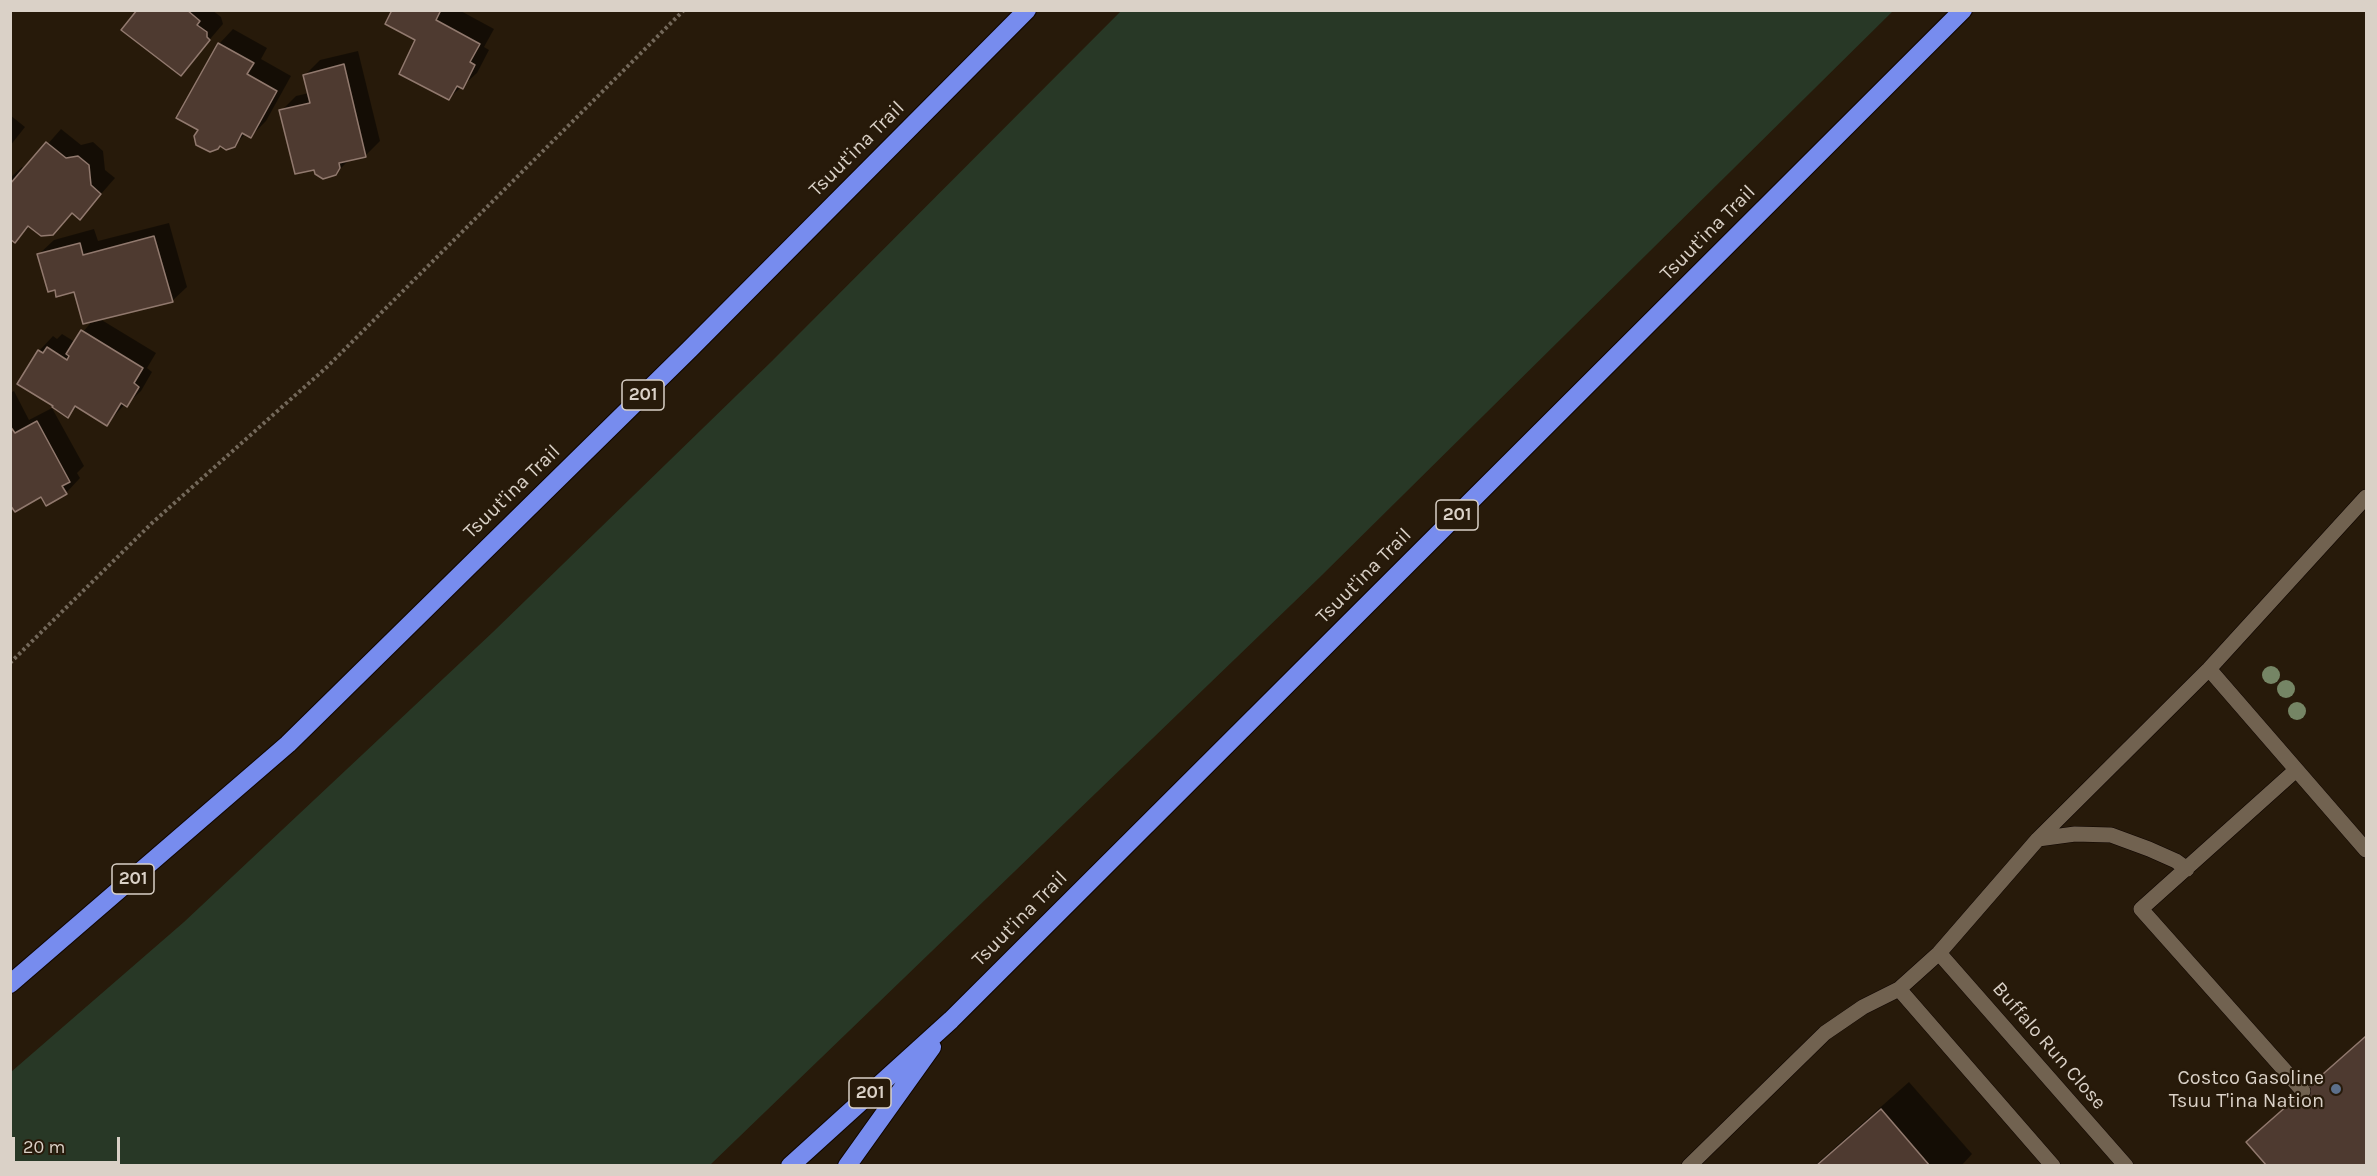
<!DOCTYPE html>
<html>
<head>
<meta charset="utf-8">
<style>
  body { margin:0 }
  #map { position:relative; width:2377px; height:1176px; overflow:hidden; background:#271a0a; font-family:Karla,sans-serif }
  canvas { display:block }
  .frame { position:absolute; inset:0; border:12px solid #dad1c7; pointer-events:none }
  .scale { position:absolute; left:12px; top:1137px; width:108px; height:27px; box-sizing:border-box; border:3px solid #dad1c7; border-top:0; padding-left:8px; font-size:18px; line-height:21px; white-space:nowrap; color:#dad1c7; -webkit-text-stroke:4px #271a0a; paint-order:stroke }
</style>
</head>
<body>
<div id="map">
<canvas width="2377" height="1176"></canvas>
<div class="frame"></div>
<div class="scale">20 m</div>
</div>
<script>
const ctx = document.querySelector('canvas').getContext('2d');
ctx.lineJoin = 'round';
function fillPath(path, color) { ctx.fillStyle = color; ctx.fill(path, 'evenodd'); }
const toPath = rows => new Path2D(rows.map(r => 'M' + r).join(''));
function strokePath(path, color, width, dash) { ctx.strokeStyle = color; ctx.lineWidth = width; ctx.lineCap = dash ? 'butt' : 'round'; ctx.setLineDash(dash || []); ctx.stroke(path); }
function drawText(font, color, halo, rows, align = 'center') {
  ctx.font = font + ' Karla,sans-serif'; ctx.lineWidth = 4.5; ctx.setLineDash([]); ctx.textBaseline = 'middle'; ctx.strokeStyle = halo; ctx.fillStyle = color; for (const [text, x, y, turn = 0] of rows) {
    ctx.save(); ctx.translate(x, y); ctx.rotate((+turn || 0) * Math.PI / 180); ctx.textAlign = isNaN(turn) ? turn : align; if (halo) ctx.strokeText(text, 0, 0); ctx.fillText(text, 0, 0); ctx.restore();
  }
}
const green = toPath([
  [1121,11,1893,11,1319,578,710,1165,11,1165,11,1072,184,922,493,632,772,361]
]);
const shadow = toPath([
  [139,10,212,10,221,17,223,24,180,74],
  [394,10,459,10,494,29,484,47,489,50,477,73,449,98,417,40],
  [233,29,267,48,261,59,291,76,266,121,251,136,246,133,234,146,200,130,219,44],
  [358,51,380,141,365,156,350,159,335,174,281,111,296,96,309,93,305,75,320,60],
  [10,115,25,127,10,146],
  [61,129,81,145,93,142,103,151,105,170,115,178,80,218,73,212,30,226,15,241,10,238,10,178,22,167,25,170],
  [169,223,187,287,172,301,100,319,156,353,147,368,152,372,141,391,126,405,125,404,107,424,78,406,67,416,39,351,53,336,57,339,62,334,75,342,92,321,75,290,56,288,39,254,54,240,94,229,98,241],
  [14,391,29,420,52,408,84,466,77,473,80,478,66,493,10,502,10,393],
  [2366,1037,2366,1166,2269,1166,2255,1135],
  [1909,1082,1972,1154,1961,1166,1814,1166]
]);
const building = toPath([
  [137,10,187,10,200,21,197,25,207,32,207,37,210,40,181,76,121,30,137,10],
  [392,10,441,10,436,20,480,44,470,62,475,65,463,89,457,86,449,100,399,74,415,40,385,24,392,10],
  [218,43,254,63,247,74,277,91,251,138,242,133,235,147,226,150,220,146,218,149,210,152,196,145,194,136,198,130,176,118,218,43],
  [344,64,366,157,339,163,340,168,336,175,323,179,315,174,314,170,295,174,279,110,310,103,303,75,344,64],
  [46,142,66,158,78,156,89,165,91,185,101,194,80,220,72,213,53,235,41,236,28,226,15,243,10,239,10,184,46,142],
  [154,236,173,302,83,324,74,292,56,297,55,290,48,292,37,254,80,243,83,255,154,236],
  [81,330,143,368,134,383,139,387,127,407,121,403,107,426,75,406,68,418,52,407,53,406,17,384,38,350,43,353,47,347,67,360,69,356,66,354,81,330],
  [37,421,70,482,62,486,67,494,46,506,41,497,15,512,10,505,10,426,15,433,37,421],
  [2366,1036,2366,1166,2267,1166,2246,1142,2366,1036],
  [1881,1109,1930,1166,1816,1166,1881,1109]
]);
const path = toPath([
  [10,663,152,523,328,366,684,10]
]);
const service = toPath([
  [2209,669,2366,850],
  [2296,770,2141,909,2303,1091],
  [2038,839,2075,834,2111,835,2149,849,2176,861,2187,869],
  [1939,953,2126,1166],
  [1899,989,2053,1166],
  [1689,1166,1825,1033,1863,1007,1899,989,1939,953,2038,839,2209,669,2366,497]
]);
const motorway = toPath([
  [10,984,288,744,690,349,1027,10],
  [790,1166,951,1020,1963,10],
  [847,1166,932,1047]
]);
const trees = [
  [2271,675],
  [2286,689],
  [2297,711]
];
const markers = [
  [2336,1089,6,"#5c6f8a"]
];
const shields = [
  [643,395,42],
  [1457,515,42],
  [133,879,42],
  [870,1093,42]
];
const shieldNames = [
  ["201",643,395],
  ["201",1457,515],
  ["201",133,879],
  ["201",870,1093]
];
const streetNames = [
  ["Tsuut'ina Trail",857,149,-45],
  ["Tsuut'ina Trail",1708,233,-45],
  ["Tsuut'ina Trail",512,492,-44],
  ["Tsuut'ina Trail",1364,576,-45],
  ["Tsuut'ina Trail",1020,919,-45],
  ["Buffalo Run Close",2049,1046,49]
];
const poiNames = [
  ["Costco Gasoline",2324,1078],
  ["Tsuu T'ina Nation",2324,1101]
];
fillPath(green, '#283826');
fillPath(shadow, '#0007');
fillPath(building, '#4e3a30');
strokePath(building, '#91796e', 1.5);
strokePath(service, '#0f0500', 16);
strokePath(motorway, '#0f0500', 20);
strokePath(path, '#73685a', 4, [3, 3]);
strokePath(service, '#716250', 15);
strokePath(motorway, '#778cee', 18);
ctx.fillStyle = '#758565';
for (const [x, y] of trees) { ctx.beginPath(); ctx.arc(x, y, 9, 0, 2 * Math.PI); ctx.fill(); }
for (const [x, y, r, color] of markers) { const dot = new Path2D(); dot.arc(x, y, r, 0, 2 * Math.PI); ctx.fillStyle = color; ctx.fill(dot); strokePath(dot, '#271a0a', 2); }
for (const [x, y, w] of shields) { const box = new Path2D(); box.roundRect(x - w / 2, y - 15, w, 30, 4.5); ctx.fillStyle = '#271a0a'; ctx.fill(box); strokePath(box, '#dad1c7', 1.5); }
drawText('bold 18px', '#dad1c7', null, shieldNames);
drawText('20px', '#dad1c7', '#271a0a', streetNames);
drawText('20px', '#dad1c7', '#271a0a', poiNames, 'right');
</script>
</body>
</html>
